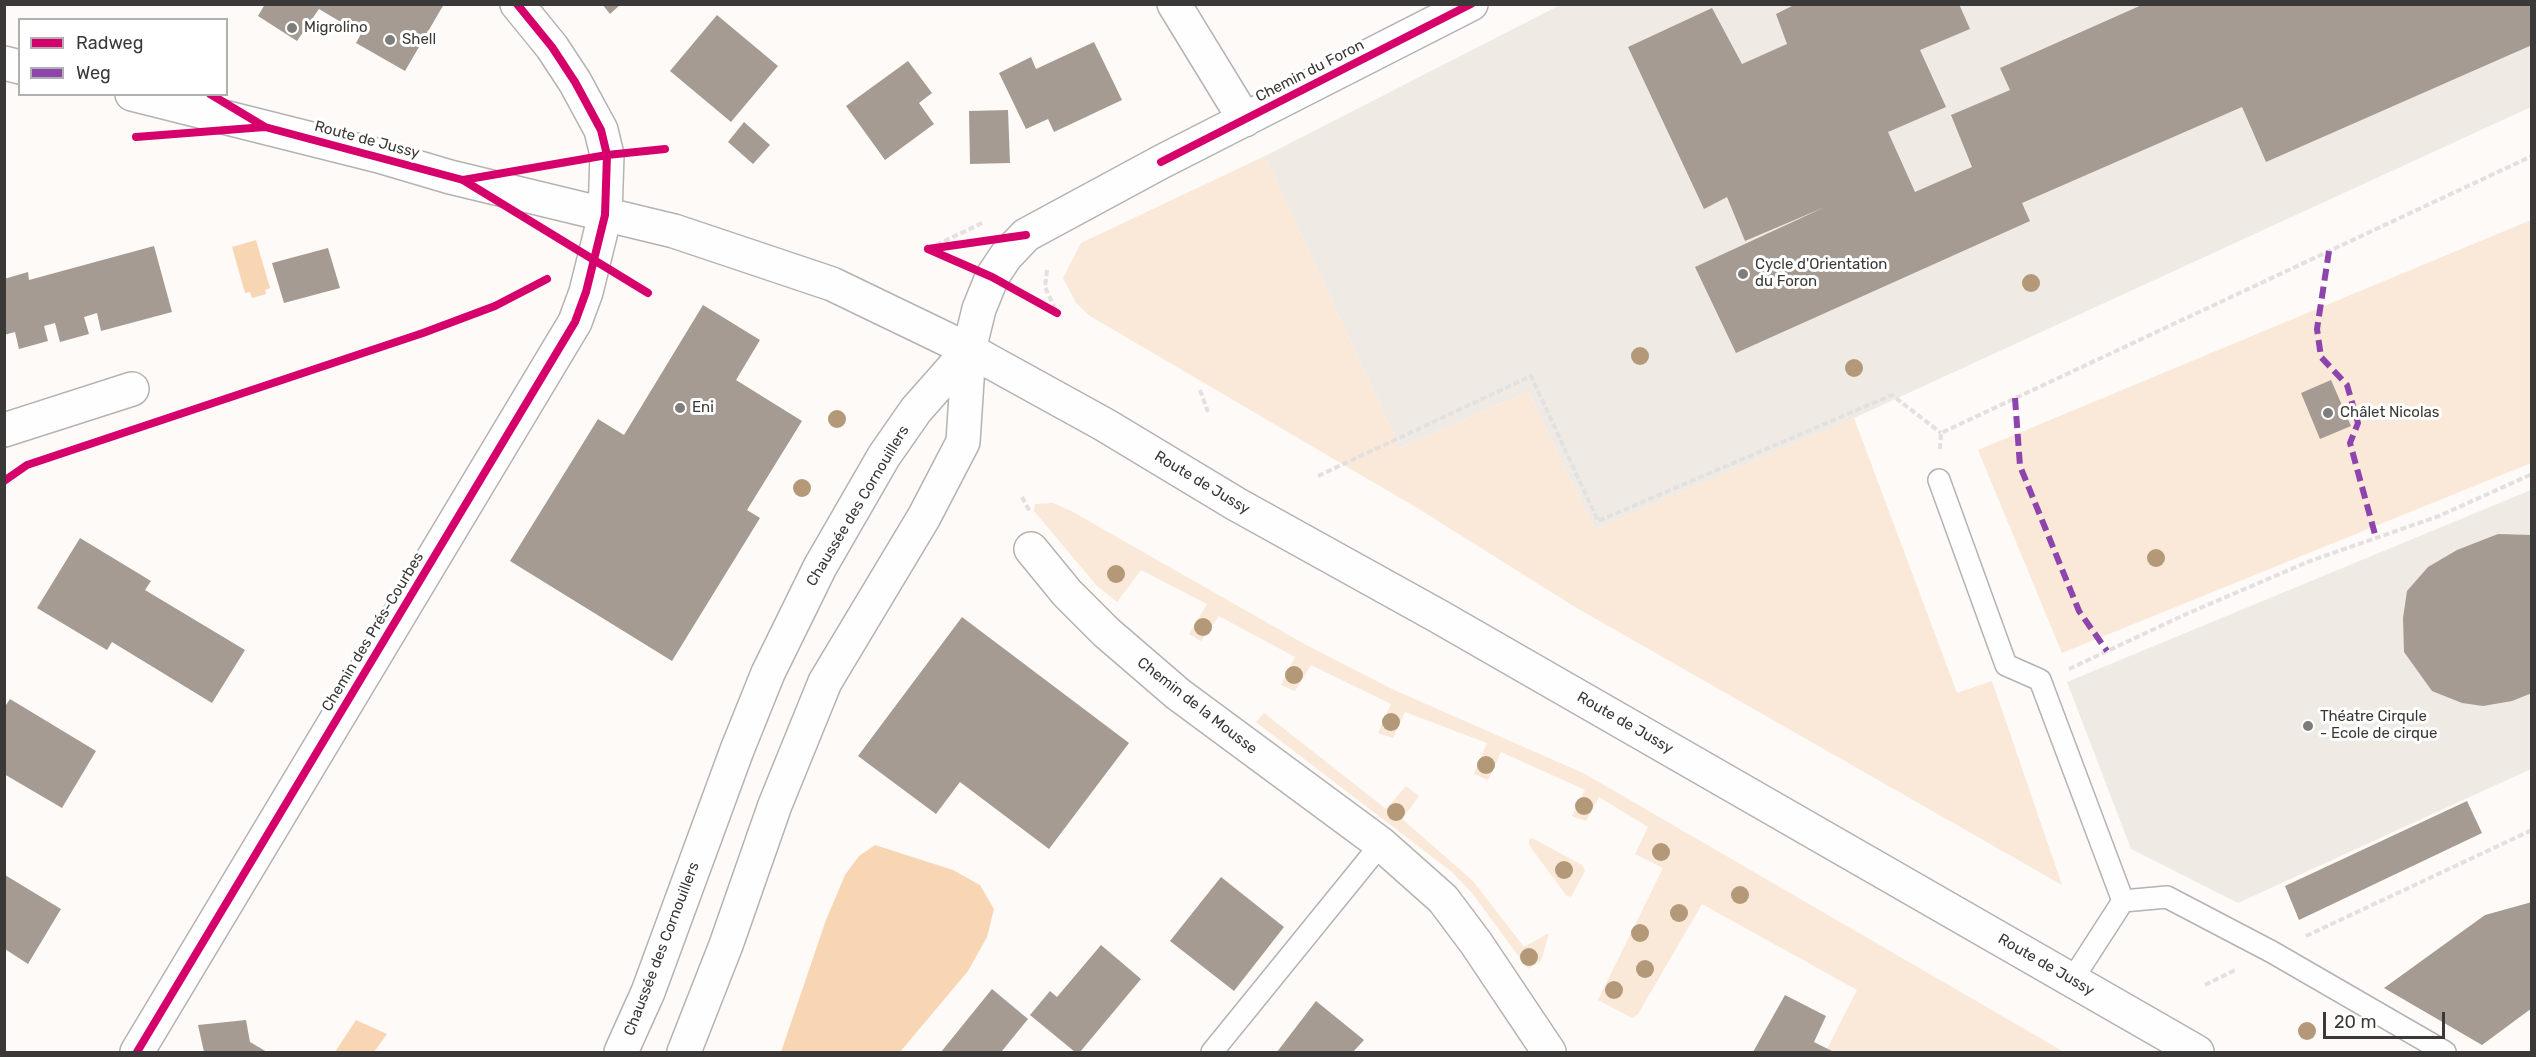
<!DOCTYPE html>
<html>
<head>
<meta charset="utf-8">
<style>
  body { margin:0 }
  #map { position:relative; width:2536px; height:1057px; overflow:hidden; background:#fdfaf8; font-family:Rubik,sans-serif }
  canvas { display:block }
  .frame { position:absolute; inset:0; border:6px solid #3a3937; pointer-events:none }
  .legend { position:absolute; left:18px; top:18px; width:210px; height:78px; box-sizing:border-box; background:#fff; border:2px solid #b0b0af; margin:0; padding:8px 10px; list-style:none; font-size:18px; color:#3a3937 }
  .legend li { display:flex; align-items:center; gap:12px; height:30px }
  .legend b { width:30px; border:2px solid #b0b0af }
  .scale { position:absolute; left:2323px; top:1012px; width:122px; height:27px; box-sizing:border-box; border:3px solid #3a3937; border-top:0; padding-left:8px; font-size:18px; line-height:21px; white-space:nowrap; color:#3a3937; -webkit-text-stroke:4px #fff; paint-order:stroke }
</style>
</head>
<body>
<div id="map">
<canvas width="2536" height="1057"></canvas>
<div class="frame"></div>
<ul class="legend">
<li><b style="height:8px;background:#d6006c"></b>Radweg</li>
<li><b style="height:8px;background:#8e44ad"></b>Weg</li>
</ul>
<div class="scale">20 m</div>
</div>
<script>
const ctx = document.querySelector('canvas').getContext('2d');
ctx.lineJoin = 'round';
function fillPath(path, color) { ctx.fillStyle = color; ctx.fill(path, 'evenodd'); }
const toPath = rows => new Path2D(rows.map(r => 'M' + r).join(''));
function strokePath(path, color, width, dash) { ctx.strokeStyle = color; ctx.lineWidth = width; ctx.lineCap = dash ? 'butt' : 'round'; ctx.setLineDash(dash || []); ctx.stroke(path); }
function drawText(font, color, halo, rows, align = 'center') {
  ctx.font = font + ' Rubik,sans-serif'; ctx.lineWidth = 6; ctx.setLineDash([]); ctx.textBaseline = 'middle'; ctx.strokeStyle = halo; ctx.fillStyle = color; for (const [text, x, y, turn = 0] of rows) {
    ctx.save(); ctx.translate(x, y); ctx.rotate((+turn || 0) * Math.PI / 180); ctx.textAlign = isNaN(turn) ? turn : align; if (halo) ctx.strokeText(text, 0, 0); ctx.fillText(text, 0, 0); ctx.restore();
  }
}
const built = toPath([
  [1560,5,2531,5,2531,107,1854,418,1595,529,1528,392,1400,448,1265,156],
  [2531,490,2531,769,2238,903,2131,849,2067,682]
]);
const green = toPath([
  [1265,156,1400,448,1528,392,1595,529,1854,418,1957,693,1992,681,2062,885,1575,607,1419,509,1090,316,1076,303,1063,278,1081,243],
  [2531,220,2531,463,2062,653,1978,450],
  [1053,503,1073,512,1308,646,1392,689,1585,774,2064,1052,1834,1052,1827,1049,1857,990,1702,904,1638,1014,1632,1018,1598,1000,1663,868,1635,854,1648,827,1599,797,1586,821,1572,816,1585,790,1501,752,1488,780,1474,774,1487,743,1405,712,1393,738,1378,733,1391,704,1311,665,1295,691,1281,685,1295,657,1219,616,1201,641,1189,634,1207,604,1141,570,1117,602,1097,586,1034,511,1035,504],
  [1264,713,1386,809,1406,786,1419,796,1402,819,1473,881,1524,947,1549,933,1541,961,1528,969,1472,893,1452,872,1256,722],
  [1532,838,1582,865,1585,871,1571,897,1566,895,1529,845,1529,840]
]);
const water = toPath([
  [256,240,270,288,265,290,266,294,252,298,250,292,245,293,232,247],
  [875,845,953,870,980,885,994,909,987,937,968,971,900,1052,781,1052,826,920,845,875,859,856],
  [356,1020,387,1034,374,1052,335,1052]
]);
const building = toPath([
  [265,4,444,4,405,71,356,43,361,34,319,9,297,41,258,16],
  [602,4,621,4,610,14],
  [1796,4,1959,4,1970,29,1920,50,1946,107,1888,132,1915,192,1972,167,1951,115,2010,90,2000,68,2144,4,2532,4,2532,45,2266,162,2242,107,2022,203,2030,221,1736,353,1695,267,1825,207,1745,241,1727,197,1704,209,1628,47,1712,8,1742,64,1787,44,1776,14],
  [717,15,778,66,731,122,670,71],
  [1094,42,1122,100,1054,132,1048,119,1026,129,999,73,1031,57,1036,69],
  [908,61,932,93,919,103,934,124,885,160,846,106],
  [1008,110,1010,163,970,164,969,111],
  [744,122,770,145,753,164,728,142],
  [154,246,172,312,101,331,97,313,84,317,89,334,60,342,55,323,44,326,48,341,19,349,15,332,4,335,4,279,28,272,29,280],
  [328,248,340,288,284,303,272,263],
  [703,305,760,340,736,380,802,421,747,510,760,518,672,661,510,561,598,419,624,435],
  [2331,380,2351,426,2320,439,2301,393],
  [2498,534,2532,535,2532,693,2512,701,2483,706,2462,703,2432,691,2404,652,2403,618,2407,591,2428,567,2457,550],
  [80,538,151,581,145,590,245,650,212,703,112,642,107,650,37,608],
  [962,617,1129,743,1049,849,960,782,936,814,858,756],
  [10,699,96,751,62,808,4,774,4,708],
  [2467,801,2482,833,2299,920,2285,886],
  [5,875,61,909,28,964,5,949],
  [1221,877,1284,927,1234,991,1170,941],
  [2532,902,2532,1008,2482,1045,2384,988,2485,915],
  [1101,945,1141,979,1080,1052,1075,1052,1030,1015,1050,991,1057,997],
  [992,989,1028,1019,1002,1051,1003,1052,941,1052],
  [1785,995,1826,1016,1814,1042,1834,1052,1753,1052],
  [1316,1001,1364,1040,1353,1052,1277,1052],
  [246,1020,250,1042,267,1052,204,1052,198,1025]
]);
const path = toPath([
  [928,249,984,222],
  [1047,270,1045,287,1057,313],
  [1200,390,1208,412],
  [152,422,423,333,495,306,547,279],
  [1940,449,1941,433,2532,156],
  [1318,476,1531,376,1598,521,1892,395,1941,433],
  [4,481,29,464],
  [1022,497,1030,512],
  [2069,669,2184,615,2310,561,2439,516,2532,474],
  [2306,936,2532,830],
  [2205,985,2237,969]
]);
const service = toPath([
  [1939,480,2006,665,2040,680,2123,901,2072,980],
  [2123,901,2167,897,2272,952,2445,1052],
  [1212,1052,1381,844]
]);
const minor = toPath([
  [1174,4,1245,120],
  [969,350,979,309,992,277,1006,256,1026,235,1161,162,1471,4],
  [4,430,132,389],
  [1031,549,1067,593,1106,632,1178,694,1381,844,1443,899,1476,943,1549,1052],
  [137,1052,575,322,586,292,605,215]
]);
const tertiary = toPath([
  [517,4,552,47,575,82,601,130,607,155,605,215],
  [621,1052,648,992,737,750,768,673,820,567,884,456,916,410,969,350],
  [684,1052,726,945,775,805,825,682,924,517,963,442,969,350]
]);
const secondary = toPath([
  [4,63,20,67],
  [132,94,379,156,450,177,674,231,832,284,969,350,1105,425,1236,504,1438,616,2197,1052]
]);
const quiet = toPath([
  [2329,251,2317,329,2321,357,2347,385,2358,423,2350,443,2376,538],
  [2015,398,2020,466,2079,611,2107,651]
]);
const cycleway = toPath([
  [210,94,265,127,463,180,648,293],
  [136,137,265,127],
  [1161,162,1471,4],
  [463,180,607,155,665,149],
  [928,249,992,277,1057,313],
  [928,249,1026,235],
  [4,481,27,465,423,333,495,306,547,279],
  [137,1052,575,322,586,292,605,215,607,155,601,130,575,82,552,47,517,4]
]);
const trees = [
  [2031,283],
  [1640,356],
  [1854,368],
  [837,419],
  [802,488],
  [2156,558],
  [1116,574],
  [1203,627],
  [1294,675],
  [1391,722],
  [1486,765],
  [1584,806],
  [1396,812],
  [1661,852],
  [1564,870],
  [1740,895],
  [1679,913],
  [1640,933],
  [1529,957],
  [1645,969],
  [1614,990],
  [2307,1031]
];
const markers = [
  [292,28,6,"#7e7d7b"],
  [390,40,6,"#7e7d7b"],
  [1743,274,6,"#7e7d7b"],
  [680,408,6,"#7e7d7b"],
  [2328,413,6,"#7e7d7b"],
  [2308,726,6,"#7e7d7b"]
];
const poiNames = [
  ["Migrolino",304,28],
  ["Shell",402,40],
  ["Cycle d'Orientation",1755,265],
  ["du Foron",1755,282],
  ["Eni",692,408],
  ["Châlet Nicolas",2340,413],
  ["Théatre Cirqule",2320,717],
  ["- Ecole de cirque",2320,734]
];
const streetNames = [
  ["Chemin du Foron",1310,71,-27],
  ["Route de Jussy",367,140,15],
  ["Route de Jussy",1202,483,31],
  ["Chaussée des Cornouillers",858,506,-59],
  ["Chemin des Prés-Courbes",373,632,-59],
  ["Chemin de la Mousse",1197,706,38],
  ["Route de Jussy",1625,723,30],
  ["Chaussée des Cornouillers",662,949,-69],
  ["Route de Jussy",2046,965,30]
];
fillPath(built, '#efeae4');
fillPath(green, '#fae8d8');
fillPath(water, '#f9d6b3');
fillPath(building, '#a59b92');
strokePath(service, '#b4b3b2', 24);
strokePath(minor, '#b4b3b2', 36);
strokePath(tertiary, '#b4b3b2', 36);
strokePath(secondary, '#b4b3b2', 36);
strokePath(path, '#e2e1e0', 4, [6, 3]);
strokePath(service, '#fffefe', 21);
strokePath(minor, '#fffefe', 33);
strokePath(tertiary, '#fffefe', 33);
strokePath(secondary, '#fffefe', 33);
strokePath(quiet, '#8e44ad', 6, [12, 6]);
strokePath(cycleway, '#d6006c', 8);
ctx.fillStyle = '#b39978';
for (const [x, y] of trees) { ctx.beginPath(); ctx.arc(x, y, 9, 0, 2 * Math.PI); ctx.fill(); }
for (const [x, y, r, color] of markers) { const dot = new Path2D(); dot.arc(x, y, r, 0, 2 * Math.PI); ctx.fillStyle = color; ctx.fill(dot); strokePath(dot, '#fff', 2); }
drawText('15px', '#3a3937', '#fff', poiNames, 'left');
drawText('15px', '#3a3937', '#fff', streetNames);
</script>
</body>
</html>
